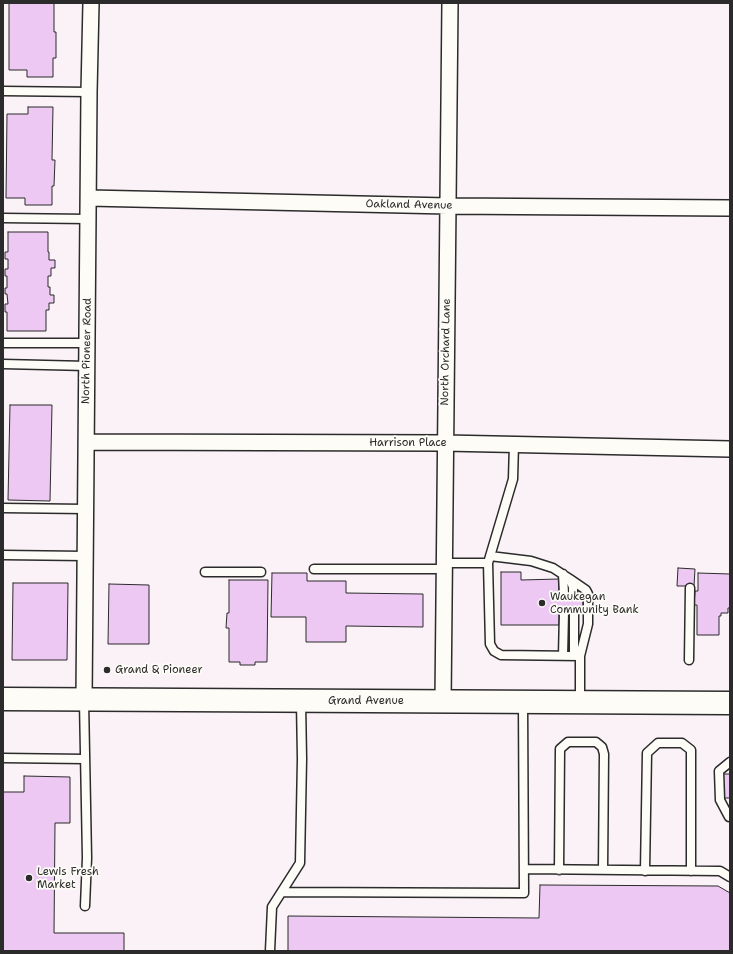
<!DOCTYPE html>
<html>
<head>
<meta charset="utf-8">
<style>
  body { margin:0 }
  #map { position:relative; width:733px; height:954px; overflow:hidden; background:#faf2f6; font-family:"Shantell Sans",sans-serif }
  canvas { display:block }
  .frame { position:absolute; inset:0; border:4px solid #2b2b2b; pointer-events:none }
</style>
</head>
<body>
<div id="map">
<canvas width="733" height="954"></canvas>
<div class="frame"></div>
</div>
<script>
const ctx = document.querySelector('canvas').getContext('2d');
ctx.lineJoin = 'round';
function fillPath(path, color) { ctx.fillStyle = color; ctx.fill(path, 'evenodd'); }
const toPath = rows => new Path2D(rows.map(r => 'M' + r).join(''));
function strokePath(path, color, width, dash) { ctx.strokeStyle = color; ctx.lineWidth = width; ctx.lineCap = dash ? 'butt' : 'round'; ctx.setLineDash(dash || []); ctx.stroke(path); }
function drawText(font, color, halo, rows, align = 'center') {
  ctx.font = font + ' "Shantell Sans",sans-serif'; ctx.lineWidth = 3.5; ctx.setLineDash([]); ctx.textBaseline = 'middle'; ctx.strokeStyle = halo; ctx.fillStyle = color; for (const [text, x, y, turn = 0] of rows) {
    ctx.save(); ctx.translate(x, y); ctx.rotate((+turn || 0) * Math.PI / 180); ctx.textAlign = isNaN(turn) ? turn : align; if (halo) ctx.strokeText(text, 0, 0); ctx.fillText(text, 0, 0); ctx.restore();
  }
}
const building = toPath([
  [9,3,54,3,54,32,56,32,56,58,53,58,53,77,27,77,27,70,9,70,9,3],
  [28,107,53,107,52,160,55,160,54,186,52,186,52,205,25,205,25,198,6,198,7,114,28,114,28,107],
  [8,232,48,232,48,252,49,252,49,260,55,260,55,268,51,268,51,276,48,276,48,287,50,287,50,295,54,295,54,303,49,303,49,310,46,310,46,331,7,331,7,312,5,312,5,304,8,304,7,294,5,294,5,288,7,288,7,276,5,276,5,269,8,269,8,259,5,259,5,252,8,252,8,232],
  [10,405,52,405,50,501,8,500,10,405],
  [678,568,695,569,694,586,677,586,678,568],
  [501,572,521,572,521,580,559,579,559,594,583,594,583,613,559,613,559,625,501,625,501,572],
  [272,573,307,573,307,581,346,581,346,593,423,594,423,627,346,626,346,642,306,642,306,617,271,617,272,573],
  [698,573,730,574,730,608,728,608,728,613,721,613,721,616,719,616,719,635,697,635,697,605,694,605,695,591,698,591,698,573],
  [229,580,268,580,267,662,255,662,255,665,240,665,240,662,229,662,229,628,226,628,227,613,229,613,229,580],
  [13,583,68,583,67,660,12,660,13,583],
  [109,584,149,585,149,644,108,644,109,584],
  [722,774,730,774,730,798,722,798,722,774],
  [24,776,70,777,70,823,55,823,54,933,124,933,124,951,3,951,3,792,24,792,24,776],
  [540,885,718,886,730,893,730,951,288,951,288,916,539,918,540,885]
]);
const service = toPath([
  [3,91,89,92],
  [3,218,89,219],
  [3,343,87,343],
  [3,364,87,366],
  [514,444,513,479,488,563,490,644,494,651,501,655,580,656],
  [3,508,86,509],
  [3,555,85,556],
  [490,556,531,561,553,568,570,579,573,587,573,594],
  [445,563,488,563],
  [314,569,445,569],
  [205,572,261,572],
  [563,574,564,594],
  [570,579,586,590,588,594,588,624,580,656,580,702],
  [574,613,574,656],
  [563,656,564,613],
  [689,660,690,588],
  [84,701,87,858,85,906],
  [3,758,85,759],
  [730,762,719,771,720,800,729,817,730,817],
  [525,869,720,871,730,877],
  [559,870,560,749,568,742,596,742,602,747,604,754,603,870],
  [645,871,647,753,658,743,682,743,691,750,691,871],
  [282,892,524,893,523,703],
  [270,951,272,907,300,863,302,759,301,702]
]);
const minor = toPath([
  [89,198,448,206,730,208],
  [86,442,445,443,730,449],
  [84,699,89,92,91,3],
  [443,702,450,3]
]);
const secondary = toPath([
  [3,699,730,703]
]);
const markers = [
  [542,603,4,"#2b2b2b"],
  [107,670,4,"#2b2b2b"],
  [29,878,4,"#2b2b2b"]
];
const streetNames = [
  ["Oakland Avenue",409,205,1],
  ["North Pioneer Road",87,351,-89],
  ["North Orchard Lane",446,352,-89],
  ["Harrison Place",408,443],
  ["Grand Avenue",366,701]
];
const poiNames = [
  ["Waukegan",550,597],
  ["Community Bank",550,610],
  ["Grand & Pioneer",115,670],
  ["Lewis Fresh",37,872],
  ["Market",37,885]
];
fillPath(building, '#ecc8f3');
strokePath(building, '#2b2b2b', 1);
strokePath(service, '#2b2b2b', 11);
strokePath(minor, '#2b2b2b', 18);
strokePath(secondary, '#2b2b2b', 25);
strokePath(service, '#fdfcf7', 8);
strokePath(minor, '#fdfcf7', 15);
strokePath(secondary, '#fdfcf7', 22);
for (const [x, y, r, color] of markers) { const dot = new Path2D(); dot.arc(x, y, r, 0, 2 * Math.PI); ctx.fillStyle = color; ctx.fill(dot); strokePath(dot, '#fdfcf7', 1.5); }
drawText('11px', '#2b2b2b', '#fdfcf7', streetNames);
drawText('11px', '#2b2b2b', '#fdfcf7', poiNames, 'left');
</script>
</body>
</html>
